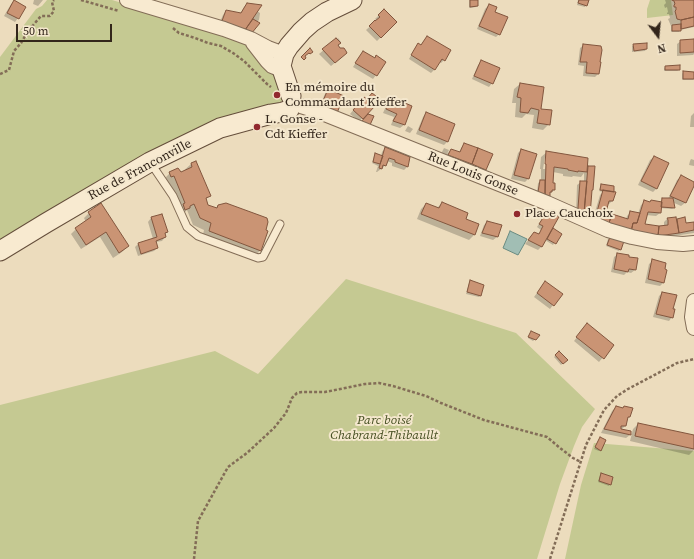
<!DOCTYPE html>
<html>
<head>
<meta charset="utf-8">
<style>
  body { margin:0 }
  #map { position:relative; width:694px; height:559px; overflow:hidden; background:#ecdcbd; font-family:"Source Serif 4",serif }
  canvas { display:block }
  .north { position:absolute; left:638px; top:16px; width:40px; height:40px; -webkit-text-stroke:3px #f4e7cd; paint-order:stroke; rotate:164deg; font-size:11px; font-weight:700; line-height:16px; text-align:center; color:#33261b }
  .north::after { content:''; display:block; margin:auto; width:14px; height:18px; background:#33261b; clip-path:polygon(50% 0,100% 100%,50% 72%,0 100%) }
  .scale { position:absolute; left:16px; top:24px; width:96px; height:18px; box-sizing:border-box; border:2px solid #33261b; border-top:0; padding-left:5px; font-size:12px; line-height:14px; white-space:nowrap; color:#33261b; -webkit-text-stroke:3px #f4e7cd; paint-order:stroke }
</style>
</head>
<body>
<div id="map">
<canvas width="694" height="559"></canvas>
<div class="north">N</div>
<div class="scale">50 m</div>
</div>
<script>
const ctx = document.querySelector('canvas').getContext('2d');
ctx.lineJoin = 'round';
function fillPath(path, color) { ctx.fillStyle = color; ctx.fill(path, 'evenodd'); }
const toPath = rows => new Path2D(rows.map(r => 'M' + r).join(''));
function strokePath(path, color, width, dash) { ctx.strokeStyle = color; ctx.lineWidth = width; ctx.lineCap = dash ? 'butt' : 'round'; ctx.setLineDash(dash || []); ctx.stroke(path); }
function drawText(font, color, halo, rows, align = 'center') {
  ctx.font = font + ' "Source Serif 4",serif'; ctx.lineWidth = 4; ctx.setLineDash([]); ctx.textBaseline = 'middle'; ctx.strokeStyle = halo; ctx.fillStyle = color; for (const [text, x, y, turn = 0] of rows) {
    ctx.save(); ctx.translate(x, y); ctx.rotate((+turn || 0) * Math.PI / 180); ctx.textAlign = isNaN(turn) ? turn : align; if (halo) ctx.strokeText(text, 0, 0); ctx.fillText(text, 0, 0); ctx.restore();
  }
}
const green = toPath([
  [47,0,112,0,242,39,280,77,283,99,280,103,214,120,131,163,0,244,0,57,36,9,42,6],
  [650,0,671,0,673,15,647,18,647,9],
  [346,279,516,333,595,409,582,427,574,446,560,484,537,559,0,559,0,405,215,351,258,374],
  [594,443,694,451,694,559,565,559,581,485]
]);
const water = toPath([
  [510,231,527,239,518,255,503,248,510,231]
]);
const shadow = toPath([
  [34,0,43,0,38,6,33,4],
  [470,0,477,0,477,6,476,7,469,8,469,1],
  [578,0,588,0,585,7,577,5],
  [665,0,694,0,694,27,680,30,679,32,671,32,671,26,668,19,670,18,669,14,667,14,667,13,668,12,667,7,665,8,664,5,666,3],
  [14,1,18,18,15,22,4,16,11,4],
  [247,4,260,13,259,20,257,22,251,33,219,24,223,15,226,11,240,14,244,7],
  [489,5,494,12,499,34,496,37,477,29,485,9],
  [384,10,396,22,377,41,366,30,375,22,377,21,375,19],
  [427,37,444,60,441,63,439,62,435,69,431,73,409,59,415,48,418,45,420,46],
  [338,38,341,42,337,46,342,57,331,66,319,54],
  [694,40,694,54,693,55,677,56,677,44,681,41],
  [584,45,598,74,595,77,583,76,584,66,578,65,580,48],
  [634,45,646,49,645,51,632,52,632,46],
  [363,52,376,75,373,79,353,67,360,56],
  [481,62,492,83,489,87,472,79,478,65],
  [665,67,679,70,677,71,664,71,664,68],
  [683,72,694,73,694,78,693,80,682,80,682,74],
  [520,84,540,110,549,124,543,130,532,128,534,115,526,114,522,118,515,117,516,103,512,103,514,89],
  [328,90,343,97,318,109,325,94],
  [391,98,411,106,404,125,400,128,391,125,394,117,383,113,388,102],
  [361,101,364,117,359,121,350,114],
  [694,103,694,127,690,127,691,116,694,113],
  [426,113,448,141,444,145,416,134,423,117],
  [408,126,413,129,410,133,405,131],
  [464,144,486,170,482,173,441,154,444,148,449,150,447,154,451,150,459,153,461,148],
  [385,148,407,167,404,170,392,166,392,163,387,161,385,165,382,169,381,169,377,172,376,172,378,166,372,163,374,156,375,155,381,156,382,152],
  [521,150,535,154,528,179,525,182,511,179,518,153],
  [547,152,587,168,588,167,591,191,589,216,576,214,577,185,581,182,584,182,584,173,581,177,573,176,572,177,563,176,563,174,553,172,552,184,554,190,549,194,549,197,537,193,538,183,541,181,541,169,540,169,541,157],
  [545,157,547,157,545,169,543,169],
  [654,157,668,164,656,189,653,192,638,185,650,160],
  [691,159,694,160,694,166,689,165,690,161],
  [191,164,209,196,205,200,207,205,216,209,219,206,261,250,253,257,202,239,204,230,193,225,187,210,182,215,178,217,176,212,178,210,163,180,170,173,180,174],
  [681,177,694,183,685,203,681,206,672,202,674,208,672,209,660,208,660,213,656,216,646,215,644,225,659,227,664,226,664,222,667,219,675,218,676,220,685,219,685,224,694,223,694,233,654,239,592,222,600,195,603,192,599,191,600,187,601,185,612,201,609,204,607,204,604,213,626,219,627,216,631,212,638,214,641,205,645,202,661,203,661,200,663,199,668,199,677,180],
  [442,203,464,219,474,235,469,240,417,219,421,209,426,204,437,208],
  [549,211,550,233,553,230,560,234,553,245,545,240,541,247,538,250,525,244,534,233,538,235,541,230,537,227,545,214],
  [89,213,128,246,122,252,113,258,100,237,81,249,71,234,76,229,86,222,84,218],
  [162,215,167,232,164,234,165,237,162,241,156,242,157,248,154,251,138,256,135,247,138,244,153,239,148,222,151,218],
  [487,222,501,226,497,237,493,240,480,236,484,225],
  [610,238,620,249,619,251,606,246,608,239],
  [618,254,628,257,637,259,635,270,631,273,627,272,624,275,611,272,614,257],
  [653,261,663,283,660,286,645,283,649,264],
  [470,282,483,286,480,296,479,297,466,294,469,283],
  [542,286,553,305,550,309,534,297],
  [662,293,672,310,672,317,669,321,653,317,659,296],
  [584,328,613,345,599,362,574,341],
  [530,334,538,336,533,341,528,338],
  [559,352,566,360,561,365,554,357],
  [616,407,629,417,626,420,625,426,621,430,630,432,630,435,626,438,601,433,612,411],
  [638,424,694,436,694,450,689,455,630,441,633,429],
  [599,440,601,450,599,451,594,449],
  [602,474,610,484,609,486,598,482,600,475]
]);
const building = toPath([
  [14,0,26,7,19,19,7,13,14,0],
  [470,0,478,0,478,6,470,7,470,0],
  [579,0,589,0,587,6,578,3,579,0],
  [672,0,694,0,694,17,681,20,677,19,675,11,676,10,676,7,674,7,674,5,675,4,674,1,672,0],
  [247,3,262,5,245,30,222,21,226,10,241,13,247,3],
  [489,4,497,7,495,12,508,17,500,35,479,26,489,4],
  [384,9,397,22,381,38,369,26,375,20,375,21,380,17,378,15,384,9],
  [694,17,694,26,681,29,681,20,694,17],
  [253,19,260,23,251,34,245,30,253,19],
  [681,24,681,31,672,31,672,25,681,24],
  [427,36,451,50,445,61,442,59,435,70,411,55,418,43,421,45,427,36],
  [336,38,341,43,338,45,340,48,344,48,346,51,347,53,335,63,322,49,336,38],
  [694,39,694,52,680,53,680,40,694,39],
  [647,43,647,49,634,51,633,44,647,43],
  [583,44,601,46,602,50,600,62,601,62,599,74,586,73,587,62,580,62,583,44],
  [310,48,313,52,310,54,309,53,305,56,306,58,304,60,301,57,310,48],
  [363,51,375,58,376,55,386,62,377,76,355,63,363,51],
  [481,60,500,68,493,84,474,76,481,60],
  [680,65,680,70,665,70,665,66,680,65],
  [683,71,694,72,694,79,683,79,683,71],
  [520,83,544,87,541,109,552,110,550,125,537,123,539,110,531,108,528,113,520,112,521,98,517,97,520,83],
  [328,89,344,96,337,113,321,106,328,89],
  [372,93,380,99,375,106,363,119,353,110,364,97,367,99,372,93],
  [391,97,412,106,405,125,393,121,397,114,386,109,391,97],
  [426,112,455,124,448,142,419,130,426,112],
  [368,114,374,116,370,125,361,122,368,114],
  [464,143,478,148,472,164,448,155,451,149,460,152,464,143],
  [385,147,410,157,408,167,395,162,395,160,389,158,386,166,383,165,382,169,379,168,385,147],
  [478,148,493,154,486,170,472,164,478,148],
  [521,149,537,154,529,179,514,175,521,149],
  [546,151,588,158,587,172,578,171,578,172,568,170,568,169,554,167,553,183,555,183,555,190,552,190,552,192,550,192,550,197,545,195,546,164,545,164,546,151],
  [375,153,383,156,380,164,373,162,375,153],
  [654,156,669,163,657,189,641,181,654,156],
  [196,161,211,196,206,198,208,205,217,208,218,205,226,203,267,218,268,222,266,230,268,231,261,251,209,231,211,223,200,218,194,204,190,206,190,208,185,210,183,204,185,203,174,176,171,177,169,172,178,168,181,172,192,167,191,163,196,161],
  [588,166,595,166,593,190,592,190,590,216,584,213,588,166],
  [681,175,694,182,694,186,686,203,670,196,681,175],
  [540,180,545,180,545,195,538,192,540,180],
  [580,181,587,181,584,213,579,210,578,208,580,181],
  [601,184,614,186,614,192,600,190,601,184],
  [603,190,616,192,613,201,609,201,606,212,612,214,608,226,595,219,603,190],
  [662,198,673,198,675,208,661,207,662,198],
  [644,200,650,202,651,200,662,202,661,213,648,212,645,224,659,226,658,236,631,232,633,223,637,223,644,200],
  [442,202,468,213,466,219,479,224,475,235,421,214,426,203,439,208,442,202],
  [101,203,129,246,119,253,106,232,86,245,75,228,91,217,88,212,101,203],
  [548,210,560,215,542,247,528,240,534,232,539,234,543,226,539,224,548,210],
  [630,211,640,213,637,223,633,223,631,232,608,226,612,214,628,219,630,211],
  [162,214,168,232,165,233,166,237,156,241,158,248,141,254,138,243,157,237,151,217,162,214],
  [676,217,679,233,658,236,659,226,668,225,668,220,667,218,676,217],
  [685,217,686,223,694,222,694,230,679,233,677,219,685,217],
  [487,221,502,225,498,237,482,233,487,221],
  [553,228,562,234,556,244,547,239,553,228],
  [610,237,624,241,621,250,607,245,610,237],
  [617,253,629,255,629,257,638,258,636,270,629,269,628,272,614,269,617,253],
  [652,259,666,263,665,269,667,270,664,283,648,279,652,259],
  [470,280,484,285,481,296,467,292,470,280],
  [545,281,563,294,554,306,537,293,545,281],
  [662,292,677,295,673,309,675,309,673,318,656,314,662,292],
  [587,323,614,345,604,359,576,337,587,323],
  [531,331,540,335,536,340,528,337,531,331],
  [559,351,568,360,563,364,555,355,559,351],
  [616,406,623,408,624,406,633,408,630,417,628,417,626,426,621,426,621,429,631,431,631,435,604,429,616,406],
  [638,423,694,435,694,449,635,436,638,423],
  [600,437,606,440,601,451,595,447,600,437],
  [601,473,613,477,611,485,599,481,601,473]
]);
const path = toPath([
  [81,0,119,11],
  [173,28,179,33,195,38,208,43,221,46,233,53,244,61,267,84,271,87],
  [0,74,9,70,14,51,21,43,28,31,41,16,50,16,54,11,52,2,54,0],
  [194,559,198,521,228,467,247,453,274,428,286,413,292,398,297,393,302,392,325,392,365,384,379,383,393,386,426,396,441,403,484,420,547,437,560,448,573,458,581,462],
  [550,559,586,445,604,410,617,396,628,389,677,363,694,359]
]);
const lane = toPath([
  [150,162,173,196,187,227,198,236,258,258,263,257,280,224]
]);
const street = toPath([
  [127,0,224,29,251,39,268,48,284,54],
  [253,43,267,61,272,66,282,70],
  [301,106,317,111,547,203,608,230,632,237,657,242,683,244,694,243],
  [694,301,692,317,694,328]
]);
const secondary = toPath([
  [291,96,281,66,284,54,289,46,302,31,312,22,327,12,352,0],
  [0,251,46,223,150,162,220,128,271,114,283,112,289,110]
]);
const markers = [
  [277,95,4,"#91292e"],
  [257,127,4,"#91292e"],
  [517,214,4,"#91292e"]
];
const poiNames = [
  ["En mémoire du",285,88],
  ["Commandant Kieffer",285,103],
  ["L. Gonse -",265,120],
  ["Cdt Kieffer",265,135],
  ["Place Cauchoix",525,214]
];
const streetNames = [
  ["Rue de Franconville",140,170,-28],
  ["Rue Louis Gonse",473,174,22]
];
const parkNames = [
  ["Parc boisé",384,421],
  ["Chabrand-Thibaullt",384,436]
];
fillPath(green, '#c5c992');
fillPath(water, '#a1beb4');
strokePath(water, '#698b81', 1);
fillPath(shadow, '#0003');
fillPath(building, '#ca9474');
strokePath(building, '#82563e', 1);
strokePath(lane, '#836d57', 9);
strokePath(street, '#836d57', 16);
strokePath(secondary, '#654e3b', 21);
strokePath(path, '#836d57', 2.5, [3, 2]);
strokePath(lane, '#f8ead0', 7);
strokePath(street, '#f8ead0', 14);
strokePath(secondary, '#f8ead0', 19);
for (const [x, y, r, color] of markers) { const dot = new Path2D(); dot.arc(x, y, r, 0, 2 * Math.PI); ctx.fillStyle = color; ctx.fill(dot); strokePath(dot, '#f4e7cd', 1.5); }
drawText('13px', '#33261b', '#f4e7cd', poiNames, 'left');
drawText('13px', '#33261b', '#f4e7cd', streetNames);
drawText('italic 13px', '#464f22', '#f4e7cd', parkNames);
</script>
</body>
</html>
